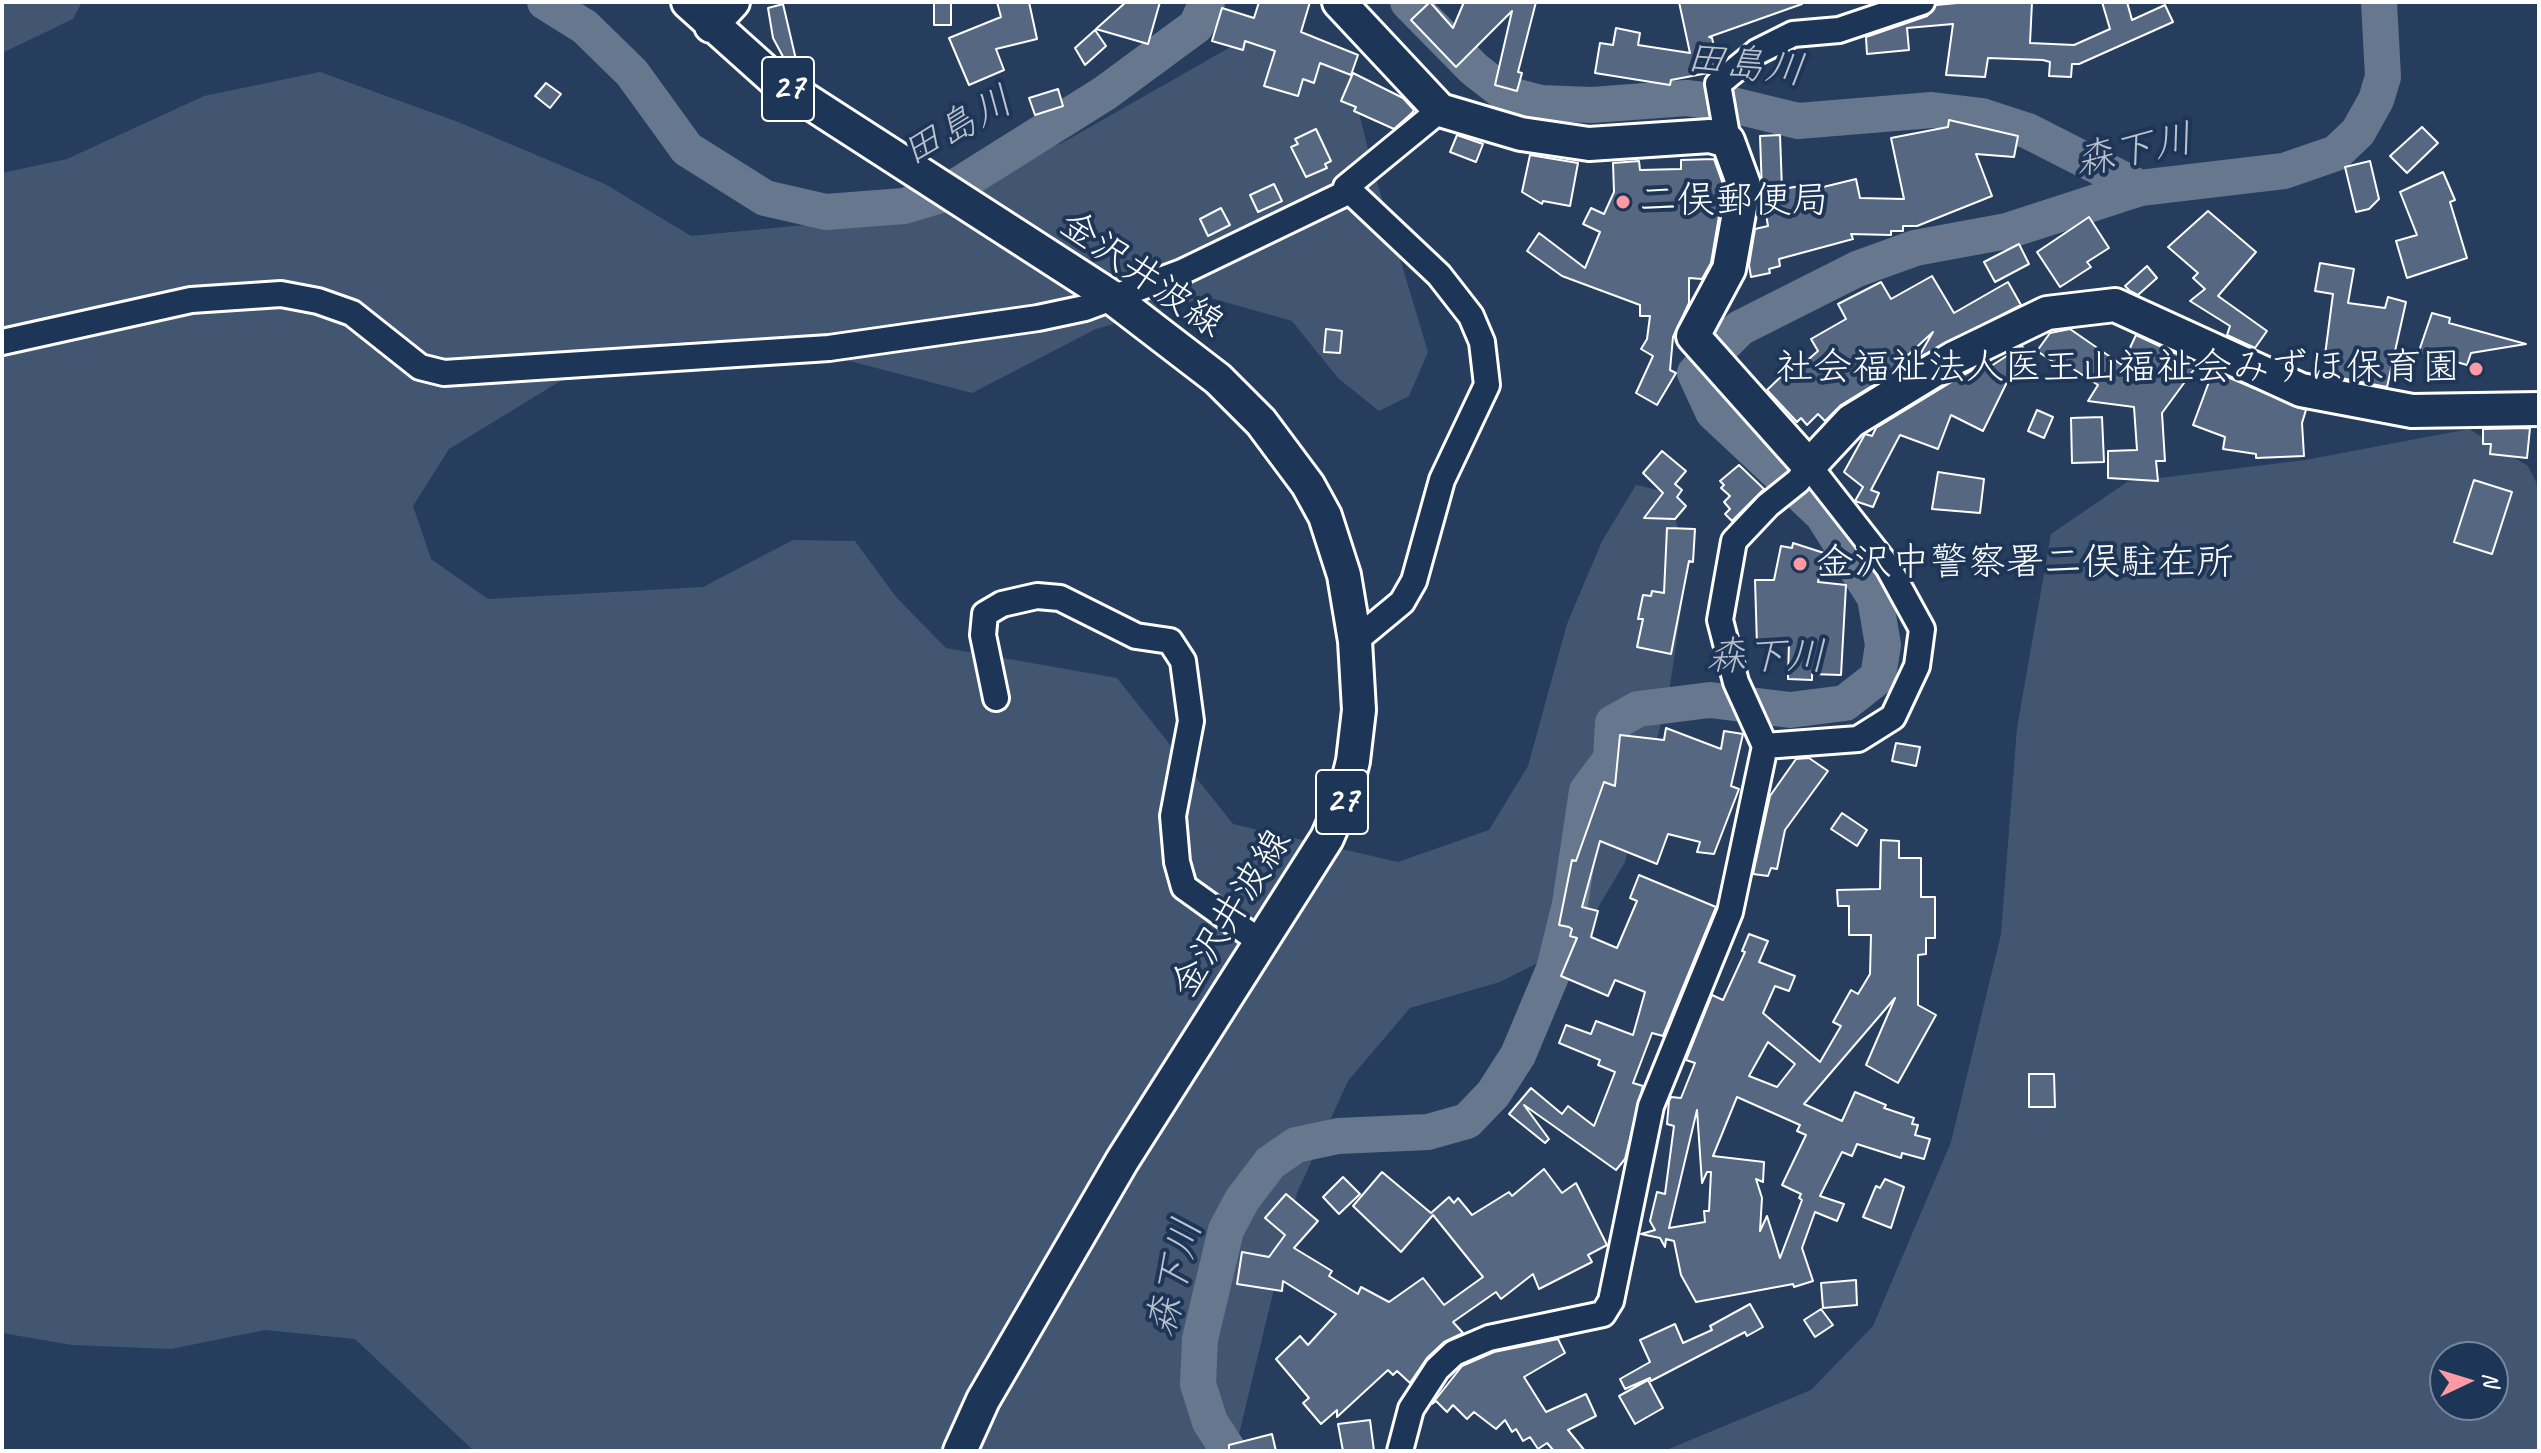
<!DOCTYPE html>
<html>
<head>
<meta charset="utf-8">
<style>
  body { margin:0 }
  #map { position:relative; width:2541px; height:1453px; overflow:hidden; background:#263d5e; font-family:Caveat,sans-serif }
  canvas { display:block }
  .frame { position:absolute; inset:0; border:4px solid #fff; pointer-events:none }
  .north { position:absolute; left:2429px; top:1341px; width:80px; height:80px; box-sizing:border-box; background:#1d3557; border:2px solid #77869a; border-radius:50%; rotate:86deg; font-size:22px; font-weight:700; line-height:32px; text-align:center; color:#fff }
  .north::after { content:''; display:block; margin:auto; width:28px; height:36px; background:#ff9aa2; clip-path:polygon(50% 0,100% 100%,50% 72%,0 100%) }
</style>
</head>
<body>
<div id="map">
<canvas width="2541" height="1453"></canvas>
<div class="frame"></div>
<div class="north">N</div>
</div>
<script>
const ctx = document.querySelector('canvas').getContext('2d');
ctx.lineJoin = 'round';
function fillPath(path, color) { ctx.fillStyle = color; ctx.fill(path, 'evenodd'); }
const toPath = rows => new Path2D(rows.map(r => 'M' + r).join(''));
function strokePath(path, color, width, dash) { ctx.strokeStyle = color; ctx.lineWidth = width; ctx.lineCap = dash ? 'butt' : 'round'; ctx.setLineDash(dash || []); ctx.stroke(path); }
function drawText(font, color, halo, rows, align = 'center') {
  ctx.font = font + ' Caveat,"Klee One",sans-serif'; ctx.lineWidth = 8; ctx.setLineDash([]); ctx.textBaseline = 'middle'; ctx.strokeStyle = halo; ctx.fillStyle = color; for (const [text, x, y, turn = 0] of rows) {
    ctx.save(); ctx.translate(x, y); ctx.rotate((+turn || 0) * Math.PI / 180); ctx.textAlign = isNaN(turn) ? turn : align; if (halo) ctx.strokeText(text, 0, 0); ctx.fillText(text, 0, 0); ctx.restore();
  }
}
const green = toPath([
  [2,2,82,2,73,19,2,53],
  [1255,33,1312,34,1348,67,1371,162,1428,352,1409,396,1379,411,1338,378,1292,321,1207,297,1096,329,972,393,804,349,712,340,665,343,580,369,449,449,413,506,431,559,488,599,703,587,793,540,855,541,896,597,946,648,1117,678,1233,824,1398,862,1489,830,1528,766,1567,624,1602,541,1636,485,1667,492,1688,561,1669,693,1625,862,1577,943,1500,982,1410,1008,1348,1081,1297,1193,1235,1451,474,1451,355,1339,265,1330,171,1349,72,1345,2,1333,2,173,67,159,204,96,320,72,458,122,605,184,691,236,878,218,1062,143],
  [2469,429,2528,466,2539,488,2539,1451,1664,1451,1811,1390,1873,1326,1951,1142,2001,934,2017,728,2051,534,2127,482,2305,460],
  [2445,1357,2493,1357,2493,1405,2445,1405]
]);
const river = toPath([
  [545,2,585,27,632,73,687,149,765,198,826,212,904,206,944,194,1105,93,1196,26,1207,2],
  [1408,2,1474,69,1506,94,1540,103,1592,105,1686,98,1720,102,1798,121,1932,110,1982,116,2028,131,2140,188],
  [1229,1451,1210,1422,1198,1384,1200,1339,1226,1230,1242,1200,1270,1163,1296,1145,1338,1136,1428,1132,1467,1121,1493,1094,1518,1055,1554,969,1570,904,1587,791,1611,759,1613,723,1638,709,1710,700,1790,710,1845,703,1878,677,1883,645,1875,598,1822,514,1713,412,1695,373,1740,328,1857,269,1915,248,2007,231,2140,188,2284,171,2336,153,2358,132,2376,100,2383,77,2379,2]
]);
const building = toPath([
  [934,2,951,2,951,25,934,25,934,2],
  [997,2,1029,2,1037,39,996,49,1004,70,969,85,949,38,1001,17,997,2],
  [1126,2,1160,2,1148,44,1096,29,1126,2],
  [1259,2,1310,2,1301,32,1358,55,1351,75,1320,63,1314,83,1303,79,1298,96,1264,86,1275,51,1245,41,1243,50,1212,41,1222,8,1254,18,1259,2],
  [1430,2,1453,28,1464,2,1536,2,1518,72,1522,73,1517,91,1495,85,1512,11,1456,67,1411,20,1430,2],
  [1679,2,1801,2,1802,4,1709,37,1712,38,1718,64,1711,66,1708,73,1671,80,1670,85,1595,73,1600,43,1613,45,1616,28,1640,33,1638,45,1690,53,1679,2],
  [1968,2,2032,2,2030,43,2074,45,2110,29,2102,2,2127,2,2132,20,2165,5,2173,22,2079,64,2072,64,2071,77,2049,76,2050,62,2043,60,1988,58,1985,77,1946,75,1953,24,1907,28,1909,50,1867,54,1866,37,1927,16,1936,5,1968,2],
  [783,4,797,64,788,66,773,38,768,8,783,4],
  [1095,30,1106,46,1085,65,1075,48,1095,30],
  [1353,73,1403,98,1414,110,1412,113,1394,129,1354,111,1356,107,1341,101,1353,73],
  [546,83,561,94,550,108,535,96,546,83],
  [1058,89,1063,106,1035,115,1029,98,1058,89],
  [1949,120,2018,136,2014,157,1976,154,1992,196,1917,226,1903,226,1903,231,1891,231,1891,235,1851,234,1853,239,1779,259,1780,266,1769,269,1770,273,1751,277,1749,265,1755,229,1768,226,1762,192,1760,136,1780,135,1782,189,1819,183,1819,188,1856,179,1860,198,1904,199,1891,138,1948,127,1949,120],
  [2422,127,2438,143,2407,173,2390,156,2422,127],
  [1316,129,1331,161,1325,164,1327,168,1306,177,1291,147,1298,144,1295,139,1316,129],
  [1457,135,1483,144,1476,162,1450,152,1457,135],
  [1530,155,1578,163,1570,206,1543,201,1542,204,1522,192,1530,155],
  [1714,159,1724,187,1711,263,1702,279,1689,278,1689,303,1673,337,1670,370,1676,373,1657,405,1636,393,1653,356,1641,349,1647,339,1650,316,1640,316,1640,305,1562,276,1527,251,1539,233,1585,268,1600,232,1583,224,1591,208,1604,214,1614,192,1613,163,1639,161,1640,170,1681,169,1681,160,1714,159],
  [2370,161,2379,199,2369,209,2356,212,2345,167,2370,161],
  [2443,172,2455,200,2450,202,2467,258,2407,278,2396,241,2417,235,2400,192,2443,172],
  [1274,184,1282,201,1258,212,1250,195,1274,184],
  [1221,208,1230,225,1208,236,1200,219,1221,208],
  [2208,211,2256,252,2218,296,2267,331,2255,348,2227,335,2230,326,2190,301,2205,289,2193,278,2198,273,2168,247,2208,211],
  [2089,217,2109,248,2087,262,2091,267,2060,287,2037,252,2089,217],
  [2019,244,2029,264,1995,282,1984,262,2019,244],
  [2320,263,2354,269,2348,303,2385,308,2388,297,2406,302,2387,387,2330,376,2333,356,2325,355,2333,294,2315,291,2320,263],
  [2147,266,2157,278,2138,295,2130,291,2125,286,2147,266],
  [1932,276,1954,313,2008,282,2021,305,1918,358,1933,332,1880,381,1841,405,1825,421,1818,414,1807,425,1801,418,1797,422,1767,390,1791,367,1795,371,1818,351,1811,339,1846,319,1838,304,1881,282,1891,299,1932,276],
  [2432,313,2450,318,2449,323,2526,344,2471,353,2467,365,2419,351,2432,313],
  [1326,329,1342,331,1340,353,1324,352,1326,329],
  [2070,329,2122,365,2136,335,2198,364,2162,413,2165,461,2156,461,2158,481,2108,478,2108,451,2137,450,2134,407,2088,401,2098,385,2064,363,2061,367,2037,351,2050,333,2070,329],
  [2022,346,2033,361,2010,376,1983,431,1951,415,1938,449,1900,435,1871,490,1879,493,1873,507,1855,501,1863,487,1844,472,1865,434,1872,436,1876,428,1963,375,1979,367,1985,370,2022,346],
  [2213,371,2306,410,2302,423,2304,456,2256,458,2256,454,2223,449,2225,437,2193,425,2213,371],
  [2037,410,2053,417,2044,438,2028,431,2037,410],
  [2102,417,2104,462,2072,463,2071,418,2102,417],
  [2530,428,2527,458,2490,454,2491,444,2483,444,2483,429,2530,428],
  [1662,451,1686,471,1675,484,1682,490,1677,497,1686,506,1675,519,1644,518,1663,493,1643,473,1662,451],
  [1739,465,1764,489,1732,521,1725,514,1730,509,1724,502,1730,496,1721,488,1724,485,1720,481,1739,465],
  [1938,472,1984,479,1980,513,1932,509,1938,472],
  [2474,480,2512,492,2492,554,2454,542,2474,480],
  [1667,528,1695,529,1693,562,1689,561,1671,654,1637,647,1643,619,1638,619,1643,595,1651,596,1652,591,1664,593,1667,528],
  [1793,543,1824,553,1818,582,1846,585,1841,675,1812,674,1812,680,1788,679,1789,641,1757,645,1755,580,1774,580,1781,546,1792,548,1793,543],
  [1666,728,1721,749,1724,731,1743,734,1731,786,1739,789,1714,854,1697,852,1700,842,1668,834,1657,864,1600,841,1582,907,1598,911,1591,937,1617,948,1637,901,1630,898,1639,875,1716,907,1663,1036,1652,1033,1633,1083,1643,1086,1625,1159,1616,1170,1524,1105,1549,1139,1545,1143,1509,1114,1531,1088,1562,1114,1568,1106,1594,1126,1615,1072,1598,1065,1600,1060,1559,1043,1566,1025,1591,1034,1596,1021,1633,1035,1645,992,1615,980,1608,996,1561,976,1577,938,1570,936,1572,929,1569,927,1559,925,1572,860,1576,861,1604,782,1615,786,1620,735,1664,740,1666,728],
  [1896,743,1920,747,1916,766,1892,761,1896,743],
  [1809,758,1828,771,1785,830,1777,869,1771,868,1768,876,1753,874,1770,796,1796,759,1809,758],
  [1842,813,1867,830,1857,846,1831,829,1842,813],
  [1881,840,1899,841,1899,858,1921,858,1921,897,1935,897,1935,938,1926,938,1926,954,1918,955,1918,1005,1936,1015,1898,1083,1866,1065,1895,998,1804,1104,1842,1121,1855,1092,1886,1105,1884,1108,1914,1118,1912,1124,1918,1125,1915,1135,1930,1139,1924,1159,1902,1153,1901,1158,1857,1144,1852,1156,1842,1152,1820,1196,1844,1204,1837,1221,1815,1212,1802,1248,1813,1281,1794,1287,1793,1284,1696,1302,1681,1275,1674,1241,1666,1239,1665,1247,1660,1238,1641,1234,1655,1230,1650,1221,1657,1192,1665,1194,1674,1126,1667,1124,1669,1101,1671,1097,1681,1098,1695,1063,1686,1060,1712,995,1723,1000,1745,952,1742,951,1749,934,1768,941,1759,962,1795,976,1789,991,1775,986,1763,1013,1820,1062,1841,1026,1833,1022,1851,990,1858,994,1870,974,1871,935,1849,935,1849,906,1838,906,1837,890,1880,889,1881,840],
  [1768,1042,1795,1064,1777,1087,1749,1076,1768,1042],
  [1737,1097,1800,1125,1797,1131,1806,1135,1782,1185,1801,1194,1799,1198,1802,1200,1780,1258,1767,1216,1760,1231,1762,1198,1756,1179,1763,1182,1764,1162,1713,1156,1737,1097],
  [1697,1110,1702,1183,1707,1172,1711,1172,1709,1211,1704,1211,1705,1222,1669,1228,1697,1110],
  [2029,1074,2054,1074,2055,1107,2029,1107,2029,1074],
  [1544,1169,1562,1193,1576,1183,1607,1245,1588,1255,1592,1262,1539,1289,1533,1274,1501,1299,1496,1292,1453,1322,1463,1333,1444,1342,1427,1358,1410,1383,1397,1371,1393,1375,1388,1370,1337,1417,1337,1410,1321,1424,1303,1403,1309,1398,1276,1359,1300,1336,1308,1345,1336,1314,1283,1281,1282,1291,1237,1284,1242,1252,1269,1257,1285,1235,1265,1218,1286,1194,1318,1221,1294,1248,1332,1271,1329,1276,1358,1294,1361,1287,1389,1302,1423,1278,1444,1305,1483,1277,1433,1215,1401,1252,1353,1206,1382,1172,1431,1213,1449,1197,1454,1203,1458,1198,1472,1215,1509,1192,1512,1196,1544,1169],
  [1343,1177,1360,1194,1339,1214,1323,1197,1343,1177],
  [1885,1179,1904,1187,1891,1228,1863,1217,1876,1186,1880,1188,1885,1179],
  [1856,1280,1857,1305,1823,1308,1821,1283,1856,1280],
  [1750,1304,1763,1327,1747,1336,1745,1332,1651,1381,1650,1378,1625,1389,1620,1379,1650,1362,1640,1340,1675,1324,1683,1343,1712,1330,1710,1326,1750,1304],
  [1821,1309,1833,1325,1815,1337,1804,1320,1821,1309],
  [1558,1339,1565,1353,1524,1377,1546,1412,1586,1394,1596,1416,1568,1430,1585,1451,1554,1451,1547,1443,1538,1449,1530,1437,1523,1441,1516,1429,1512,1432,1505,1420,1496,1429,1474,1412,1467,1419,1453,1405,1447,1412,1436,1401,1432,1404,1462,1366,1494,1352,1558,1339],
  [1648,1380,1663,1408,1635,1424,1619,1396,1648,1380],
  [1370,1420,1374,1451,1343,1451,1338,1424,1370,1420],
  [1272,1434,1276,1451,1229,1451,1229,1445,1272,1434]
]);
const minor = toPath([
  [1728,141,1718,84,1757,52,1793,34,1839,30,1922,2],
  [1350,191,1439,275,1471,316,1482,342,1487,385,1442,480,1414,581,1402,602,1355,641],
  [1350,191,1346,187,1440,110],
  [2,342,191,300,281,294,318,301,352,313,420,367,444,373,829,348,1038,318,1085,308,1182,272,1350,191],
  [996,698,983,635,985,614,1002,604,1037,596,1060,598,1136,636,1170,641,1183,661,1191,721,1173,816,1177,862,1184,887,1262,943],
  [1400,1451,1411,1409,1437,1369,1454,1353,1489,1338,1603,1314,1611,1301,1651,1106,1730,912,1765,746,1736,682,1720,620,1734,541,1768,505,1798,481,1809,466,1888,567,1922,629,1917,666,1893,717,1858,739,1765,746]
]);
const major = toPath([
  [688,2,775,80,1110,296,1218,379,1261,422,1308,485,1325,516,1344,575,1355,641,1359,710,1353,761,1343,801,1327,838,1122,1161,983,1400,960,1451],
  [1339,2,1440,110,1521,134,1589,144,1710,136,1728,141,1744,185,1729,269,1693,336,1809,466,1851,421,1954,358,2047,313,2115,305,2301,390,2412,411,2539,409],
  [711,26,733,2]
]);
const markers = [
  [1623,202,8,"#ff9aa2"],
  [2476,369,8,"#ff9aa2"],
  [1800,564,8,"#ff9aa2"]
];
const shields = [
  [788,89,52],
  [1342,802,52]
];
const shieldNames = [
  ["27",788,89],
  ["27",1342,802]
];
const poiNames = [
  ["二俣郵便局",1639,202],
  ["社会福祉法人医王山福祉会みずほ保育園",2460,369,"right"],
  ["金沢中警察署二俣駐在所",1816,564]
];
const streetNames = [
  ["金沢井波線",1141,275,35],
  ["金沢井波線",1232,914,-58]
];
const waterNames = [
  ["田島川",1745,66,7],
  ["田島川",958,128,-29],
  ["森下川",2134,152,-12],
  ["森下川",1766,659],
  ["森下川",1176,1278,-76]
];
fillPath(green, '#425672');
strokePath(river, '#67788e', 36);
fillPath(building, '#556781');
strokePath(building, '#fff', 2);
strokePath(minor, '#fff', 30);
strokePath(major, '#fff', 38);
strokePath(minor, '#1d3557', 24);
strokePath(major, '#1d3557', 32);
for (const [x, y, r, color] of markers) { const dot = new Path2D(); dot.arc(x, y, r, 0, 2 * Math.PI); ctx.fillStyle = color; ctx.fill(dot); strokePath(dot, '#1d3557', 3); }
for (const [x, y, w] of shields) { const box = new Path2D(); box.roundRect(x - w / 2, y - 32, w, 64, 6); ctx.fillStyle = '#1d3557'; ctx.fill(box); strokePath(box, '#fff', 2); }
drawText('bold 36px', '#fff', null, shieldNames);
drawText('38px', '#fff', '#1d3557', poiNames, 'left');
drawText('38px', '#fff', '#1d3557', streetNames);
drawText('italic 40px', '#bbc2cc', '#1d3557', waterNames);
</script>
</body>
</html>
